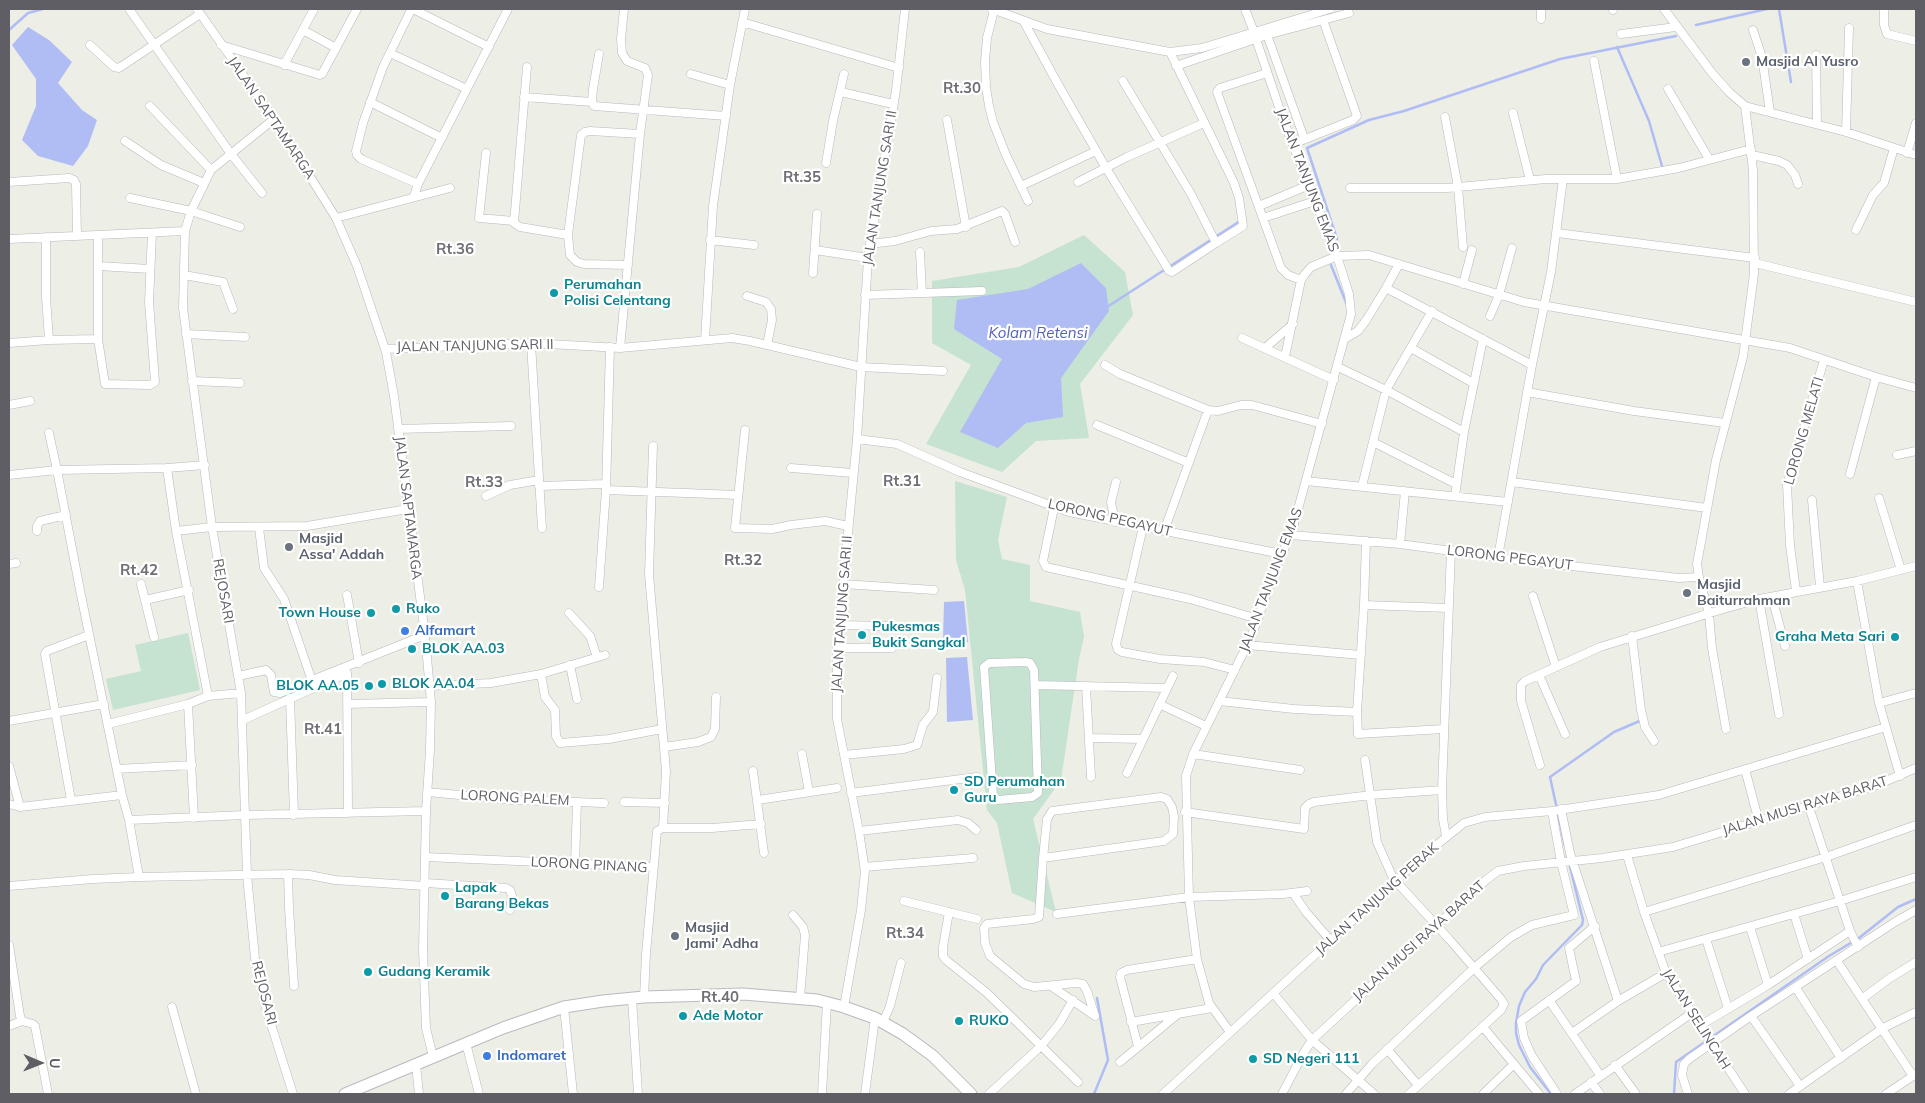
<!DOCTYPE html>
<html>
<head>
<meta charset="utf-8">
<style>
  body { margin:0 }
  #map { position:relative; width:1925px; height:1103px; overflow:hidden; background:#edeee6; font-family:Mulish,sans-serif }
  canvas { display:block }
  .frame { position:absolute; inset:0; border:10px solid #5e5e64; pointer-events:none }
  .north { position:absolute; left:15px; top:1038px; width:50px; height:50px; -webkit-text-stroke:4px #fff; paint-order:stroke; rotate:91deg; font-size:14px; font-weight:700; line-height:20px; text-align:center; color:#5e5e64 }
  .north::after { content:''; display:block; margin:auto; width:18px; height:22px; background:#5e5e64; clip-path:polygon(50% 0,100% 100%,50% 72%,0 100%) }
</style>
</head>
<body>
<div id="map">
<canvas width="1925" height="1103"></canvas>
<div class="frame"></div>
<div class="north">U</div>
</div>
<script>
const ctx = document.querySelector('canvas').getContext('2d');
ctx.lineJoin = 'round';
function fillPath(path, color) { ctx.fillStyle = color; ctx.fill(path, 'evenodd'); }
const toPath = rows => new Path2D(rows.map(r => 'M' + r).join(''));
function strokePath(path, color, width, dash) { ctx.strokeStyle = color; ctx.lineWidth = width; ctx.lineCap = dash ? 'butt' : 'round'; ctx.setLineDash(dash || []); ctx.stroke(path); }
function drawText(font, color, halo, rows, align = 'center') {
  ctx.font = font + ' Mulish,sans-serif'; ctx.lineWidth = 4.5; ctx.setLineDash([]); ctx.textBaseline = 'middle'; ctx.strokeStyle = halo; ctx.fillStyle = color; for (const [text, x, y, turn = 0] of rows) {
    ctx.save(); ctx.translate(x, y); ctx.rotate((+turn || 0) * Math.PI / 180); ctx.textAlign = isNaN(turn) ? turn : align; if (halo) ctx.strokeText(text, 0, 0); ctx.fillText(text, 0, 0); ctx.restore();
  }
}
const green = toPath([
  [1084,235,1125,272,1133,315,1080,384,1089,438,1036,441,1002,472,926,444,971,365,932,343,932,281,1019,267],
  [955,481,1007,497,998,540,1002,559,1030,565,1030,601,1080,612,1084,637,1079,659,1061,780,1033,819,1056,912,1012,893,997,823,987,810,965,590,956,560],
  [188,633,200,690,113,710,106,679,141,671,135,645]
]);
const water = toPath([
  [28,27,49,40,72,62,58,83,82,110,97,120,88,146,73,166,38,156,22,140,36,106,36,79,12,45],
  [1081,263,1106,288,1109,311,1061,378,1063,417,1026,423,998,448,960,432,1002,359,954,329,957,300,1028,289],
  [964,601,968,642,943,641,944,602],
  [967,657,973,720,947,722,946,658]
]);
const stream = toPath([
  [1779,9,1791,82],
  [1696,25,1767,9],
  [9,30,28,13,43,9],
  [1617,47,1649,121,1662,166],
  [1337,239,1307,148,1369,120,1404,111,1560,59,1676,36],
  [1331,265,1347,305],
  [1107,307,1240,221],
  [1565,846,1550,777,1614,732,1642,720],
  [1094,1094,1108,1060,1097,998],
  [1551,1094,1530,1067,1519,1045,1516,1033,1516,1023,1519,1006,1525,992,1536,979,1543,965,1582,925,1583,920,1567,854],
  [1674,1094,1676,1062,1829,956,1859,938,1898,907,1916,899]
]);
const street = toPath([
  [129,9,231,154,262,193],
  [197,9,274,119,336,218,357,266,386,352,394,396,425,635,431,702,430,750,426,811,423,949,426,1028,433,1057],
  [992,9,1047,29,1170,52,1202,48,1330,9],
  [1245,9,1254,32],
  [1541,9,1541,19],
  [1613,9,1613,10],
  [1664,9,1712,73,1729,92,1745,106,1846,132,1916,155],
  [1884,9,1884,25,1887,34,1916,41],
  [994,10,987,38,985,61,986,87,989,106,993,122,1006,155,1028,201],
  [742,22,899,68],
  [1024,22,1059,86,1106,168,1165,264,1169,271,1172,272,1216,243,1191,194,1123,81],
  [303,30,336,48],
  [1753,30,1762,57,1770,112],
  [1266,32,1304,138],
  [1621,34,1676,27],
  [90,45,114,67,119,68,200,14],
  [221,45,320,75,322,74,357,9],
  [1170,52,1234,183,1239,198,1243,226,1216,243],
  [390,53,467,89],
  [599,54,593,89,592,102,594,106,726,116],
  [1816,55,1817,124],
  [1594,61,1617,179],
  [284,65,314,9],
  [1176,66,1267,35,1349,13],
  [527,67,514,223,520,227,568,235],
  [1267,73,1220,88,1217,92,1281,268,1288,275,1301,280],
  [691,74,730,85],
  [1668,89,1709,159],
  [841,92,893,104],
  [524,97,592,102],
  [370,102,442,138],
  [150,106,211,170],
  [1513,113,1530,180],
  [1445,117,1458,187,1463,247],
  [274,119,211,170,191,211,185,231,183,308,212,527,241,693,247,875,255,958,265,1005,293,1094],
  [947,120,966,227],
  [1846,132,1849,28],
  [125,141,161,165,204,183],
  [1293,144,1353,120,1357,116,1323,20],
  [486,153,479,218,514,221],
  [1907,153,1916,123],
  [1752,155,1779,161,1787,165,1795,175,1798,184],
  [826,163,833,121,844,74],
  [9,182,69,178,74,180,76,184,77,236],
  [1078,182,1127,157,1204,123],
  [418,184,361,159,357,155,356,151,363,123,383,67,410,12,412,10,415,10,489,47],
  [1021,186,1096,151],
  [1350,188,1447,188,1546,179,1617,179,1679,168,1751,149],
  [414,196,418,184,508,9],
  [130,198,191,211,240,227],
  [1259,206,1309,185],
  [336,218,450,188],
  [1263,218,1315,201],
  [1856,230,1873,195,1884,183,1894,148],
  [1557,233,1755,258],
  [46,237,46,297,49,340],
  [9,239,185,231],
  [710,240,754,245],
  [870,244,895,241,931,231,957,229,1002,211,1005,214,1015,242],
  [815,250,868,258],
  [920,252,922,293],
  [1755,263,1916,302],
  [628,265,584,264,577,262,570,255,568,235,581,135,585,132,590,131,640,134],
  [98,266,150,269],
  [813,273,817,214],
  [184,275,223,282,233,309],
  [1463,284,1472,250],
  [1386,288,1532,365],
  [865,295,982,291],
  [747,296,766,302,771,309,772,320,767,345],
  [1490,316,1499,295,1512,248],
  [186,334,245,337],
  [1242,338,1334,380],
  [1346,338,1358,331,1367,319,1386,288,1399,264],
  [98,339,105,384,150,385,155,382,149,302,152,233],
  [705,340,713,206,730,85,745,9],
  [9,343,49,340,98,339,98,235],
  [531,343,542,528],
  [620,348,640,134,648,75,645,68,627,61,622,53,621,39,624,9],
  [1265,348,1293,324],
  [1411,348,1473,383],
  [385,349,531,343,620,348,732,338,750,341,861,367,943,371],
  [1285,357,1301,280,1305,274,1311,267,1337,256,1369,255,1524,302,1790,348,1876,377,1916,388],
  [1105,365,1120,374,1208,410,1218,411,1241,405,1252,405,1322,424],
  [1338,367,1386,390,1464,432],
  [192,381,240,383],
  [1527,392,1634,411,1725,423],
  [9,405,30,401],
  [1097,425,1189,463],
  [398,429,511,426],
  [745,430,735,528,772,529,791,525,825,521,848,526],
  [857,439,897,444,960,472,1069,512,1282,554],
  [1373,442,1456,484],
  [653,446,649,574,666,771,663,828],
  [1897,455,1916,451],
  [791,468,853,473],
  [1850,474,1876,377],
  [9,475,57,470,49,433],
  [1306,481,1508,502],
  [1512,482,1707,508],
  [539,486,605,484],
  [1362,486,1386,390,1432,311],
  [606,490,738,495],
  [486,496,510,485,539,480],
  [1455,496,1464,432,1483,339],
  [1879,498,1901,570],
  [1812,500,1820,587],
  [1054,508,1043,561,1046,567,1190,599,1258,619],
  [1115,522,1111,502,1116,482],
  [1143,527,1116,644,1118,650,1122,652,1160,659,1204,662,1235,670],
  [259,528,264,568,284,599,312,681],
  [37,531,37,526,40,521,66,515],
  [176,531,212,527,307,526,408,509],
  [1164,531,1208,410],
  [1291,535,1400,544,1518,560,1679,578,1699,577],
  [1366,541,1364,605,1357,712,1358,734,1444,729],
  [1400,544,1405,491],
  [1498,557,1532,365,1551,272,1563,179],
  [9,564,16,563],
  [1857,581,1879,703,1900,776],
  [141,584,154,637],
  [843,584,934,590],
  [599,587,606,490,610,347],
  [1796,591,1790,545,1787,485,1824,360],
  [347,595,359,663],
  [1533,596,1556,667],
  [1772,597,1785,646],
  [1759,599,1779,714],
  [145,600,189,590],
  [1364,605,1448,608],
  [569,613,590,636,597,657],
  [839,625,886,626],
  [1632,636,1641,710,1645,727,1654,741],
  [1247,645,1361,655],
  [837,648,892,648],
  [1025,662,1030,663,1034,670,1038,793,1032,797,998,800,993,796,984,667,989,663,1025,662],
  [570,665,577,699],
  [541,674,545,697,555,710,556,736,560,743,609,739,662,729],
  [1539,675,1565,734],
  [238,676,266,670,271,675,274,692,280,693,425,635],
  [1035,685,1167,688],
  [430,686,491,683,541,674,605,655],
  [1086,686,1091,777],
  [208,696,241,693],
  [290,698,294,815],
  [1219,701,1294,709,1357,712],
  [1879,703,1916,693],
  [188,704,194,818],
  [347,704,431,702],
  [1159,704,1206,726],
  [243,720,347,673,348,813],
  [9,721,104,704],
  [108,724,188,704,208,696,176,531,167,468],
  [1726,729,1712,648,1709,614,1699,577,1697,564,1716,460,1743,357,1754,274,1753,170,1745,106],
  [1089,738,1143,739],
  [664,747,698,742,711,737,715,729,716,697],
  [802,754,809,792],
  [1193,754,1300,770],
  [844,755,904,749,917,745,923,725,933,712,937,678],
  [1365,760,1377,842,1393,878,1449,939,1501,999,1504,1004,1501,1010,1409,1094],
  [1540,765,1521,701,1521,685,1525,681,1600,647,1720,610,1759,599,1857,581,1916,566],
  [9,766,20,807],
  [117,769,192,765],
  [1745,769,1759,822],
  [753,771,764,853],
  [1127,773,1173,676],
  [427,792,513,800,604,803],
  [851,793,977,777],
  [71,800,45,654,47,651,89,635],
  [758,800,837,788],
  [624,802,665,803],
  [9,804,20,807,122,795],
  [1809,807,1850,931,1858,947],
  [1561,809,1570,853,1618,1001],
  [1185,812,1304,829,1305,808,1309,804,1314,802,1371,795,1442,790],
  [129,820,122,795,80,590,57,470,167,468,205,465],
  [859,831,958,820,968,823,976,830],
  [1446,836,1443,819,1442,790,1451,550],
  [1627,855,1644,912,1666,973,1745,1094],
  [425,857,654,867],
  [1043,858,1164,841,1173,834,1174,817,1172,807,1167,799,1161,797,1052,811,1047,819,1043,858,1039,917,1033,919,987,924,984,928,985,943,990,956,1024,984,1034,987,1076,983,1083,984,1087,991,1095,1016],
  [575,864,577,802],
  [864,867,973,858],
  [288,874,289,908,294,986],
  [139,877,129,820,245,815,426,811],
  [425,883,506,888,510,890,512,896,510,910],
  [9,886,93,879,139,877,288,874,309,875,335,880,425,886],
  [1293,893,1306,912,1331,941],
  [904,901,977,919],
  [949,912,943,947,943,956,946,960,987,993,1078,1082],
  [1644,912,1826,857,1916,825],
  [1057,914,1189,897,1283,894,1307,891],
  [1794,914,1808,959],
  [793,915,803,927,805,935,800,998],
  [1750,927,1768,985],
  [1706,939,1728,1008],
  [9,945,20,1016,22,1021,33,1024,35,1026,48,1094],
  [1658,952,1840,901,1916,877],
  [1837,961,1913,1076],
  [1051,986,1095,1016],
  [1796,988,1841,1058],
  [1274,994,1312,1040,1374,1094],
  [644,997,646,954,657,831,663,828,712,828,761,824],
  [632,998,638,1094],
  [1863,998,1890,978,1916,962],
  [1549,1000,1600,1075],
  [172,1007,196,1094],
  [564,1007,573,1094],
  [844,1007,861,910,865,871,859,831,837,719,837,648,857,439,868,258,896,90,905,9],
  [1751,1016,1800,1086],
  [883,1022,890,1006,901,963],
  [1131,1022,1212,1008],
  [1701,1025,1768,985,1850,931],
  [9,1026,22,1021],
  [1483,1027,1539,1094],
  [1230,1032,1209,1003,1197,959,1189,897,1186,776,1193,754,1252,635,1279,559,1291,535,1351,314,1349,294,1337,256,1285,125,1256,39],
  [1572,1033,1618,1001,1666,973],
  [466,1043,479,1094],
  [1138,1046,1120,977,1121,973,1127,970,1197,959],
  [1387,1049,1418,1085],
  [1120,1062,1178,1014],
  [416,1065,419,1094],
  [1615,1065,1636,1094],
  [1591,1082,1600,1094],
  [822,1094,827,1002],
  [865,1094,875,1018],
  [989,1094,1041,1046,1059,1024,1073,1000],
  [1163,1094,1424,855,1464,823,1485,817,1552,811,1659,795,1886,727],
  [1282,1094,1303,1054,1312,1040,1486,880,1498,871,1524,866,1602,858,1673,847,1877,785,1916,768],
  [1346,1094,1372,1064,1474,968,1511,937,1532,925,1574,915,1561,862,1552,811],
  [1483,1094,1514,1064],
  [1557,1094,1532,1056,1524,1038,1521,1021,1576,981,1569,948,1595,926],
  [1575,1094,1692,1013],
  [1688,1094,1682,1075,1684,1064,1689,1059,1751,1016,1895,922,1916,910],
  [1789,1094,1883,1028,1916,1012],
  [1886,1094,1916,1074]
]);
const secondary = toPath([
  [345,1094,503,1028,564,1007,603,1001,644,997,743,994,817,1000,844,1007,875,1018,903,1034,933,1056,971,1094]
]);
const markers = [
  [1746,62,5,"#6b7280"],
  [554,293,5,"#0f9aa8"],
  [289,547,5,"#6b7280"],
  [1687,593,5,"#6b7280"],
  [396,609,5,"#0f9aa8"],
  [371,613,5,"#0f9aa8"],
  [405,631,5,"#3f7fe0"],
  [862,635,5,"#0f9aa8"],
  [1895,637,5,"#0f9aa8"],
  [412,649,5,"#0f9aa8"],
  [382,684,5,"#0f9aa8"],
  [369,686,5,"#0f9aa8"],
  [954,790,5,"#0f9aa8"],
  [445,896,5,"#0f9aa8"],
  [675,936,5,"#6b7280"],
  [368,972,5,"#0f9aa8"],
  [683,1016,5,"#0f9aa8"],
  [959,1021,5,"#0f9aa8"],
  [487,1056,5,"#3f7fe0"],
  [1253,1059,5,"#0f9aa8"]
];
const worshipNames = [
  ["Masjid Al Yusro",1756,62],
  ["Masjid",299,539],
  ["Assa' Addah",299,555],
  ["Masjid",1697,585],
  ["Baiturrahman",1697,601],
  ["Masjid",685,928],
  ["Jami' Adha",685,944]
];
const streetNames = [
  ["JALAN SAPTAMARGA",271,118,56],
  ["JALAN TANJUNG EMAS",1307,180,69],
  ["JALAN TANJUNG SARI II",880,188,-81],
  ["JALAN TANJUNG SARI II",475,346,-1],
  ["LORONG MELATI",1804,431,-74],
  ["JALAN SAPTAMARGA",408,508,83],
  ["LORONG PEGAYUT",1110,518,13],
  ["LORONG PEGAYUT",1510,558,7],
  ["JALAN TANJUNG EMAS",1271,580,-69],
  ["REJOSARI",223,591,80],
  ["JALAN TANJUNG SARI II",842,614,-86],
  ["LORONG PALEM",515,798,3],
  ["JALAN MUSI RAYA BARAT",1805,806,-17],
  ["LORONG PINANG",589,865,3],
  ["JALAN TANJUNG PERAK",1377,899,-42],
  ["JALAN MUSI RAYA BARAT",1419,941,-42],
  ["REJOSARI",264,993,76],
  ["JALAN SELINCAH",1696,1019,58]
];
const cultureNames = [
  ["Perumahan",564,285],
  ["Polisi Celentang",564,301],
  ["Ruko",406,609],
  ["Town House",361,613,"right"],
  ["Pukesmas",872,627],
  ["Bukit Sangkal",872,643],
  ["Graha Meta Sari",1885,637,"right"],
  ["BLOK AA.03",422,649],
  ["BLOK AA.04",392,684],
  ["BLOK AA.05",359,686,"right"],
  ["SD Perumahan",964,782],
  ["Guru",964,798],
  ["Lapak",455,888],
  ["Barang Bekas",455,904],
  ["Gudang Keramik",378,972],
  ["Ade Motor",693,1016],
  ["RUKO",969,1021],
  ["SD Negeri 111",1263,1059]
];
const shopNames = [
  ["Alfamart",415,631],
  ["Indomaret",497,1056]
];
const neighbourhoodNames = [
  ["Rt.30",962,88],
  ["Rt.35",802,177],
  ["Rt.36",455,249],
  ["Rt.31",902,481],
  ["Rt.33",484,482],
  ["Rt.32",743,560],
  ["Rt.42",139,570],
  ["Rt.41",323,729],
  ["Rt.34",905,933],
  ["Rt.40",720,997]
];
const waterNames = [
  ["Kolam Retensi",1038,333]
];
fillPath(green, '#c6e2d0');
fillPath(water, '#b0bdf4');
strokePath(stream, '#b0bdf4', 2.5);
strokePath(street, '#b8b8be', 9);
strokePath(secondary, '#b9b9c0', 13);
strokePath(street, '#fff', 8);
strokePath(secondary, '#fff', 11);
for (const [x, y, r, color] of markers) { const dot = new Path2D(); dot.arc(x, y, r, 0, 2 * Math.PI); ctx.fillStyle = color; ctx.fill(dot); strokePath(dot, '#fff', 2); }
drawText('bold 14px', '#5b616d', '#fff', worshipNames, 'left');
drawText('14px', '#5e5e64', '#fff', streetNames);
drawText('bold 14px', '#0d838f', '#fff', cultureNames, 'left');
drawText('bold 14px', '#366cbe', '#fff', shopNames, 'left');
drawText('bold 15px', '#6f7076', '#fff', neighbourhoodNames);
drawText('italic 15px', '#5561b5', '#fff', waterNames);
</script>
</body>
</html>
